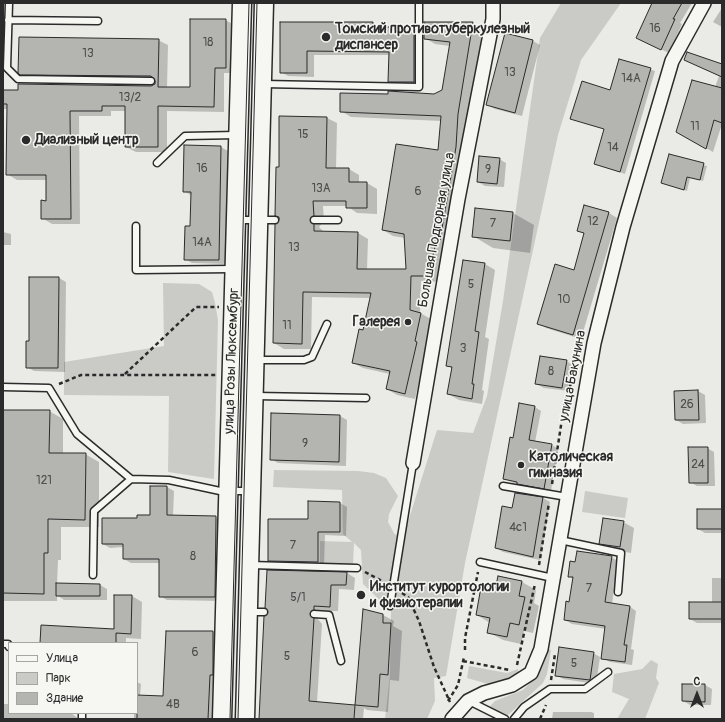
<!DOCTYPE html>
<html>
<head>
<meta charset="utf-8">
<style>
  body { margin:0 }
  #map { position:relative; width:725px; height:722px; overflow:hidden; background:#eaeae6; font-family:Pangolin,sans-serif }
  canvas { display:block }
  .frame { position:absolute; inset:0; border:4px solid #2b2b2b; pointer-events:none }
  .legend { position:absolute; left:8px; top:642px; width:130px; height:72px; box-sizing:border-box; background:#f6f6f2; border:1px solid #a5a5a2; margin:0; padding:5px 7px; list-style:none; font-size:12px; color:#2b2b2b }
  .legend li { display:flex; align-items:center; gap:8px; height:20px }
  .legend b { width:20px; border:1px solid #a5a5a2 }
  .north { position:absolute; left:677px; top:674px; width:40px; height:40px; -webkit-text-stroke:3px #f6f6f2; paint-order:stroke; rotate:0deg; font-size:11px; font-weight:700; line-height:16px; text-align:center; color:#2b2b2b }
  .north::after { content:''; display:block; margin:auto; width:14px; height:18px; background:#2b2b2b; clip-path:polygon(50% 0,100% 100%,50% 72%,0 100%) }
</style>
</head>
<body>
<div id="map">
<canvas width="725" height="722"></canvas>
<div class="frame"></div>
<ul class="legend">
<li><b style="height:5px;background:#f6f6f2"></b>Улица</li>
<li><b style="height:11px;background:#cacac7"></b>Парк</li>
<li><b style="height:11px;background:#b4b4b1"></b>Здание</li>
</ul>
<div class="north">С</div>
</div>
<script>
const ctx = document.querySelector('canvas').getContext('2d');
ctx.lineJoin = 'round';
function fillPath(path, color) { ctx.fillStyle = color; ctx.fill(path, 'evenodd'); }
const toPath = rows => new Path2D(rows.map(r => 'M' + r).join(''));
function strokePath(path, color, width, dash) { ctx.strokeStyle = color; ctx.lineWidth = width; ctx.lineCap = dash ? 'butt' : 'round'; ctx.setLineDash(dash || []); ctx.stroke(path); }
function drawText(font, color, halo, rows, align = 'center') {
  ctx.font = font + ' Pangolin,sans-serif'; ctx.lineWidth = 3; ctx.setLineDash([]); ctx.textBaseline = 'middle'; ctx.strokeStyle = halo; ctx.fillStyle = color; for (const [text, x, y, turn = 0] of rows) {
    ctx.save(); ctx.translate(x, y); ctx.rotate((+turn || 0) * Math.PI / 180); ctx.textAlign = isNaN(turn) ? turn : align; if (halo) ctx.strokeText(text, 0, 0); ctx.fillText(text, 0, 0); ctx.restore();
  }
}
const green = toPath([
  [561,3,621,3,581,60,558,135,465,563,446,676,434,678,435,701,427,719,385,719,390,674,391,611,363,584,361,550,354,543,353,564,320,563,320,541,352,542,343,534,342,490,273,487,274,470,358,471,374,473,386,478,398,496,389,514,388,522,395,535,407,525,437,430,473,433,487,396,503,301,540,38],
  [163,283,199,284,212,292,215,303,218,320,214,479,168,472,169,396,64,395,64,362,164,346],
  [585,491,628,498,625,518,582,512],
  [545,648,551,650,547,674,543,683,507,716,494,711,490,706,495,701,523,690,532,681,539,670],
  [651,660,658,664,656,678,659,683,645,719,617,719,629,699,612,692,614,674,642,669],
  [469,666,507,673,518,669,519,676,496,685,488,684,467,678]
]);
const shadow = toPath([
  [661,3,692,3,680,23,682,24,669,53,637,38],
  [722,8,722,27,713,22],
  [225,20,235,25,235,73,224,73,224,112,167,111,167,152,136,152,126,147,126,111,111,111,111,116,79,116,80,224,52,224,42,218,47,202,47,180,17,180,7,174,8,109,3,109,3,91,151,86,156,83,156,81,31,80,20,74,158,40,168,45,167,88,191,88],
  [373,23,380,28,414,28,421,32,421,86,396,85,389,81,390,55,314,55,314,77,288,76,281,72,281,24],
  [425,23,473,24,483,29,441,282,421,281,420,313,431,319,425,347,427,348,415,399,397,395,387,389,390,374,363,368,353,363,364,331,371,298,312,297,311,349,284,349,274,343,281,221,280,117,327,118,337,123,336,169,349,169,359,175,359,183,367,183,377,189,377,214,357,213,347,206,323,206,324,221,319,227,324,232,358,233,368,239,367,270,408,270,405,238,393,236,383,230,439,152,442,121,351,117,341,111,434,95,443,91,450,46,435,44,425,38],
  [506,34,533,41,540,45,522,116,495,109,488,105],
  [620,60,655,71,625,174,595,164,605,129,611,91],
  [685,60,722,65,722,124,713,152,677,132,715,87,719,76],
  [221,147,228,151,226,264,192,263,185,259,191,227,192,196,184,191],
  [669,155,707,166,703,181,690,178,687,191,662,183],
  [499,159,506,163,504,187,485,186,478,182],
  [585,207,609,213,617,218,581,339,546,328,538,323,575,272,585,234,579,231],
  [476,209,513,213,534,225,530,253,493,248,473,236],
  [3,232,11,234,11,245,3,245],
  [464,261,485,264,495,270,485,337,489,339,482,390,484,391,482,404,459,400,448,394,453,369,448,366],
  [30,278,59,278,66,282,65,372,34,371,27,367,30,342],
  [566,361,573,365,569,391,544,388,536,384],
  [698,391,705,395,706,423,683,424,676,420],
  [535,407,541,411,535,442,552,445,558,449,551,491,524,487,504,479,514,439],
  [3,411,49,411,63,419,63,454,85,454,99,462,99,527,61,527,61,560,58,560,57,584,100,585,107,589,107,600,64,600,57,595,57,601,3,601],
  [272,414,340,416,347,420,346,466,278,463,271,459],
  [707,448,714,452,715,486,697,486,690,482],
  [167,487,174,491,173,516,215,517,222,521,221,601,167,600,160,596,160,563,131,563,124,559,124,547,110,548,103,544,138,519,151,516],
  [543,498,550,502,540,560,503,552,496,548,513,509],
  [340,503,347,507,346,536,325,535,324,566,276,564,269,560,309,520],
  [722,510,722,533,705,533,698,529],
  [623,522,634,528,631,553,611,549,600,543],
  [611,557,618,561,612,604,629,606,636,611,631,649,634,650,632,665,610,662,602,658,606,629,572,624,565,620,570,603,573,579,569,576,576,563],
  [347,573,355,578,354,590,339,589,338,611,322,611,322,614,317,618,322,624,317,702,356,706,363,610,383,615,394,621,393,626,402,631,399,681,390,680,388,712,367,710,364,708,363,719,261,719,265,617],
  [498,577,522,582,536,590,534,603,539,606,533,633,524,631,521,644,503,640,488,632,490,623,477,615,495,591],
  [712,578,722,578,722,623,697,623,690,619,712,603],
  [115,596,132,596,142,602,141,639,126,638,126,643,41,643,115,630],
  [167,632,213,632,227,640,222,719,134,719,134,713,137,713,137,682,141,684,140,696,164,697],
  [593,653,600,657,596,684,563,679,556,675],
  [705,685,712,689,711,705,690,705,683,701],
  [3,704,9,704,9,713,71,713,79,719,3,719],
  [553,712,591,712,594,713,594,719,552,719]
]);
const building = toPath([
  [652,3,682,3,673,19,675,19,661,50,636,38,652,3],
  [190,19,226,19,226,68,215,68,214,107,158,106,158,147,125,147,125,106,102,106,102,111,70,111,71,219,41,219,41,200,46,201,46,175,6,175,7,104,3,104,3,90,18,90,18,84,151,86,155,84,155,81,151,76,20,75,18,73,19,37,159,39,158,87,190,87,190,19],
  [280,22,373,22,373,27,414,27,414,82,388,82,389,52,307,51,307,73,280,73,280,22],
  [424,22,473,22,458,114,456,147,440,240,437,239,431,263,431,276,411,276,410,310,421,313,415,341,417,342,405,394,386,389,390,371,352,363,359,329,363,330,371,293,303,292,302,344,273,343,275,224,279,220,279,217,275,216,276,167,279,167,279,116,327,117,326,168,349,168,349,182,367,182,367,208,346,208,346,201,313,201,314,216,310,220,314,224,314,231,358,232,357,269,406,269,404,234,382,230,396,144,438,150,441,116,340,112,340,93,388,94,388,91,434,94,442,90,450,42,424,39,424,22],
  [505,33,533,40,515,113,486,105,505,33],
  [687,52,722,64,722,77,684,60,687,52],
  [619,59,651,68,620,172,594,164,604,129,570,119,582,81,610,90,619,59],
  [692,80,722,88,722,123,714,120,706,149,676,132,692,80],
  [184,145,221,146,219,260,184,260,185,226,190,226,191,192,183,192,184,145],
  [669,154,704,163,700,180,687,177,684,190,661,183,669,154],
  [479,156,500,158,497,184,477,182,479,156],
  [584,205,609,212,573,335,537,324,555,264,574,270,584,233,577,231,584,205],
  [475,208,513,212,510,241,472,237,475,208],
  [463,260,485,263,475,331,479,332,472,384,474,384,472,399,447,394,452,367,446,366,463,260],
  [29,277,59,277,58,368,26,368,26,341,29,341,29,277],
  [540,356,567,360,562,388,535,384,540,356],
  [698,390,699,420,675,420,674,391,698,390],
  [519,403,535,406,529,440,552,444,544,489,517,484,517,482,503,479,510,437,513,438,519,403],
  [3,410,50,410,49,453,86,453,85,520,48,519,48,553,44,553,44,594,3,593,3,410],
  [271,413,340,415,339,462,270,460,271,413],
  [688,447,708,447,708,483,689,483,688,447],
  [150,486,167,486,167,515,216,516,215,597,159,597,159,559,123,559,123,544,102,544,102,518,137,518,137,515,150,515,150,486],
  [515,493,543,497,533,557,495,548,502,506,512,508,515,493],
  [308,501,340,502,340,532,318,532,318,562,268,561,268,519,308,519,308,501],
  [697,509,722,509,722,529,697,529,697,509],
  [603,518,624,521,620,547,599,544,603,518],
  [577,551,612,556,605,602,630,606,624,645,627,645,625,662,601,659,605,626,564,620,566,601,569,602,573,577,568,577,570,561,575,562,577,551],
  [267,570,347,572,346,585,331,585,330,607,314,606,314,610,310,613,314,618,309,701,355,705,354,719,259,719,264,616,268,612,265,608,267,570],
  [498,576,522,581,519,596,525,597,519,625,510,623,507,637,487,633,490,618,476,615,481,587,495,590,498,576],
  [56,583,100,584,100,596,56,596,56,583],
  [114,595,132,595,131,634,116,633,116,643,40,643,41,625,114,629,114,595],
  [689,602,722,602,722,619,689,619,689,602],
  [363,609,383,614,383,623,391,623,388,675,380,674,378,707,355,705,363,609],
  [166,631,213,631,213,675,210,675,208,719,137,719,137,695,163,696,166,631],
  [559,647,594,652,590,680,555,676,559,647],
  [682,684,705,684,705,702,682,701,682,684]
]);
const path = toPath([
  [125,374,196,307,219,307],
  [59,384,81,375,216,375],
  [552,484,564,406,572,380],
  [539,565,549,503],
  [365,572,384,582],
  [402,593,408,597,419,621,434,667,450,702],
  [465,650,465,638,478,572],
  [463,661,510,670],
  [517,665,535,584],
  [551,680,555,654],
  [448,701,458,685,464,657],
  [540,719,546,705]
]);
const service = toPath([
  [9,3,7,68,18,79,151,81],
  [8,20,98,21],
  [263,84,419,87,419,3],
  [157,163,185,136,237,135],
  [238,220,275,220],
  [314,220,338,220],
  [136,226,136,270,232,269],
  [256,360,304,360,312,357,327,324],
  [3,387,49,388,77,434,131,479,169,480,220,491,250,491],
  [256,396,366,398],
  [503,486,567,497],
  [560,540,621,553,618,592],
  [480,562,553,578],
  [250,565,357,568],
  [93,575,94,511,131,479],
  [390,606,413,463],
  [250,612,264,612],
  [314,614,329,615,341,661],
  [3,644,8,644,9,647],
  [469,701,505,719],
  [82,719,82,713],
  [514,719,524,707,550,689,585,689,608,672]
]);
const minor = toPath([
  [413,463,458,199,493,19,493,3],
  [452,719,468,701,484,693,512,685,531,673,541,649,594,343,623,227,672,61,704,3]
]);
const secondary = toPath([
  [222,719,242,3],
  [245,719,264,3]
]);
const tram = toPath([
  [230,719,249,3],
  [238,719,257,3]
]);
const markers = [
  [326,37,5,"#2b2b2b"],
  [26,140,5,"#2b2b2b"],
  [408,322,4,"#2b2b2b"],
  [521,465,4,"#2b2b2b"],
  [361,595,5,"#2b2b2b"]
];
const numberNames = [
  ["16",655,29],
  ["18",208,43],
  ["13",88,54],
  ["13",510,73],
  ["14А",631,79],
  ["13/2",130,98],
  ["11",695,127],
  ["15",303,135],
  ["14",613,148],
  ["16",202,169],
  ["9",488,170],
  ["13А",321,189],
  ["6",418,192],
  ["12",593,222],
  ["7",493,224],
  ["14А",202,243],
  ["13",294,248],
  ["5",471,285],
  ["10",564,300],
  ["11",287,326],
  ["3",463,349],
  ["8",551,372],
  ["26",687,405],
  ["9",305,444],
  ["24",698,465],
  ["121",44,481],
  ["4с1",518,528],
  ["7",293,546],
  ["8",193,557],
  ["7",589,589],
  ["5/1",298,598],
  ["6",195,653],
  ["5",287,657],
  ["5",574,664],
  ["4В",173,705]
];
const poiNames = [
  ["Томский противотуберкулезный",335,29],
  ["диспансер",335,45],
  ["Диализный центр",35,140],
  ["Галерея",400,322,"right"],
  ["Католическая",529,457],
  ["гимназия",529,473],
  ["Институт курортологии",370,587],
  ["и физиотерапии",370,603]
];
const streetNames = [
  ["Большая Подгорная улица",437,230,-80],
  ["улица Розы Люксембург",232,361,-88],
  ["улица Бакунина",573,376,-79]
];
fillPath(green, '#cacac7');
fillPath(shadow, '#0003');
fillPath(building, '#b4b4b1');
strokePath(building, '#2b2b2b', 1);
strokePath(service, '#2b2b2b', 9);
strokePath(minor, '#2b2b2b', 16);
strokePath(secondary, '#2b2b2b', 21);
strokePath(path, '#2b2b2b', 2.5, [4, 3]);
strokePath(service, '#f6f6f2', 6);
strokePath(minor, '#f6f6f2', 13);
strokePath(secondary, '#f6f6f2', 18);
strokePath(tram, '#2b2b2b', 1);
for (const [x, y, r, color] of markers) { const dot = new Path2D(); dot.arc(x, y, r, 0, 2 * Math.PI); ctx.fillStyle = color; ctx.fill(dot); strokePath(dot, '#f6f6f2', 1.5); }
drawText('12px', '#4d4d4c', null, numberNames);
drawText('bold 14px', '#2b2b2b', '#f6f6f2', poiNames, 'left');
drawText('14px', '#2b2b2b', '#f6f6f2', streetNames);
</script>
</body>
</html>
